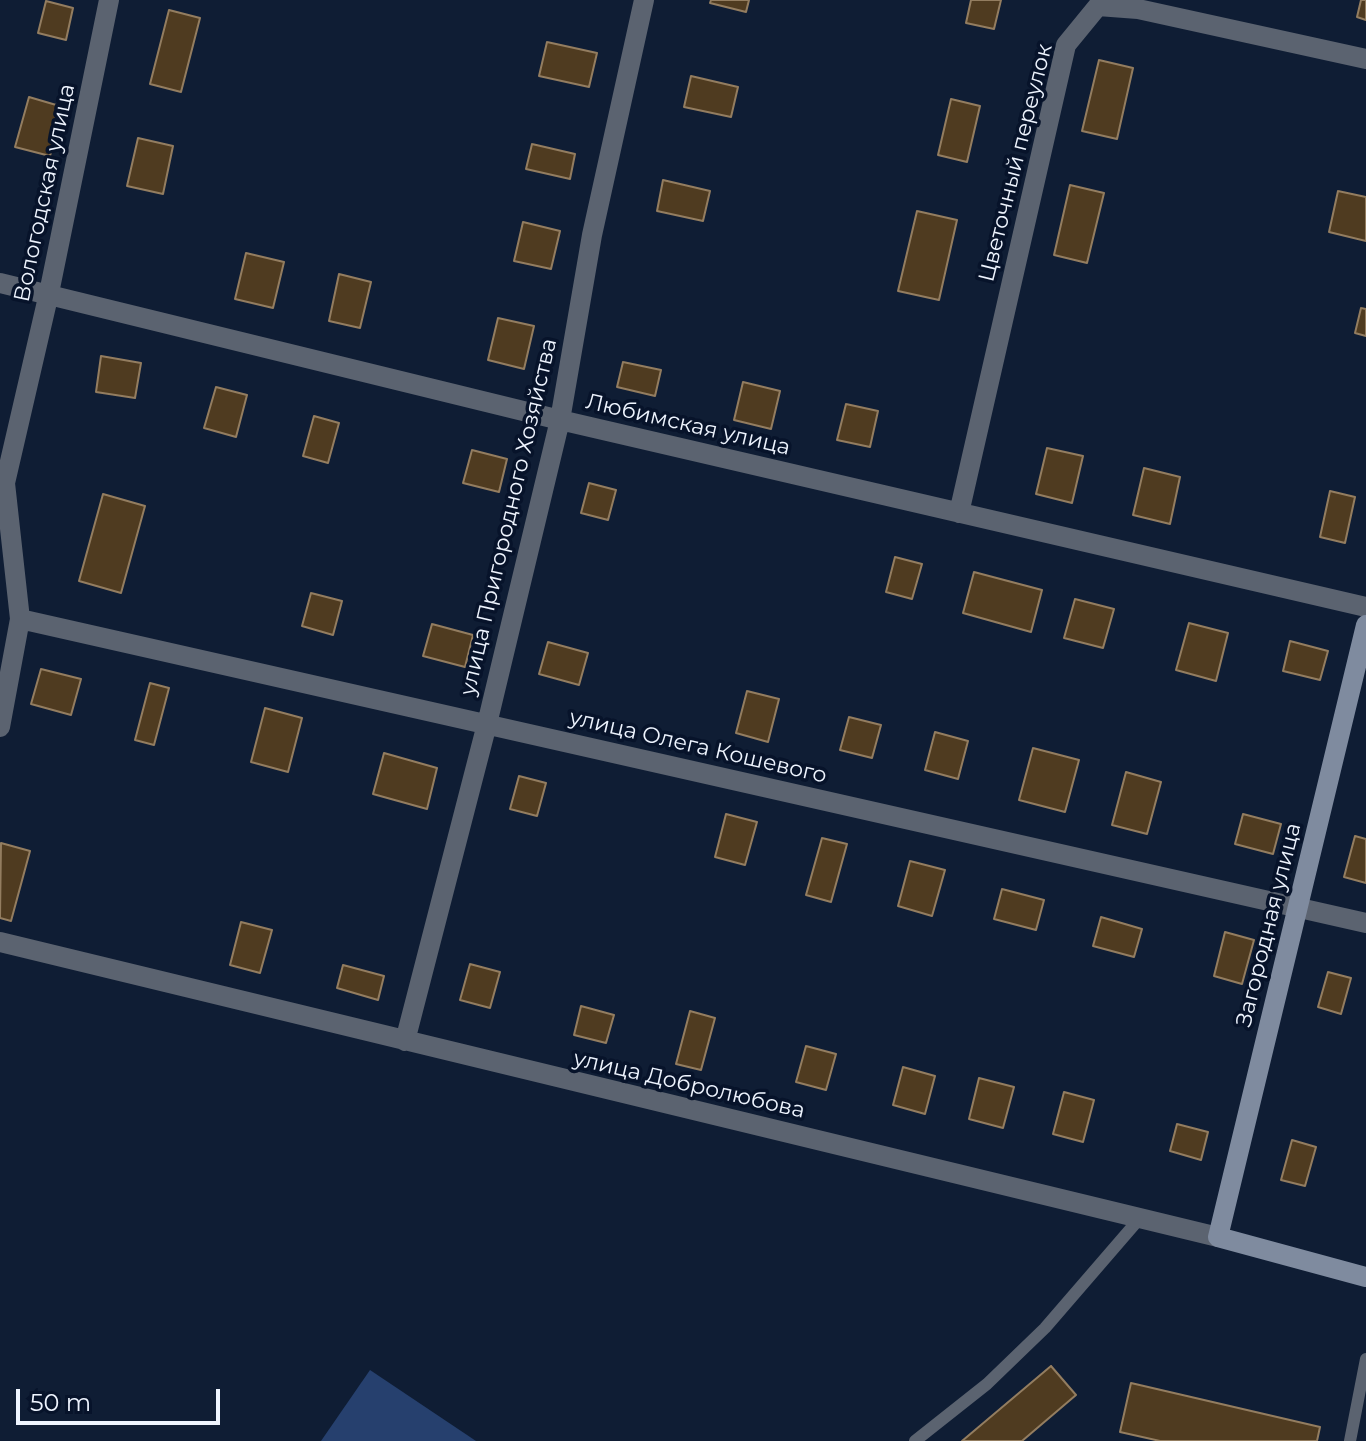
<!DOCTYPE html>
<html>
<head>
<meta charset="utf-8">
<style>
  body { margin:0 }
  #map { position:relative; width:1366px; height:1441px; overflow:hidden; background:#0f1d34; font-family:Montserrat,sans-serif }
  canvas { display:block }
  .scale { position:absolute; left:16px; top:1389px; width:204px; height:36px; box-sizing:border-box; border:4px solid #eef4fe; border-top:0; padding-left:10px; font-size:24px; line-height:28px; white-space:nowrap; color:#eef4fe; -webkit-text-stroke:6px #07132a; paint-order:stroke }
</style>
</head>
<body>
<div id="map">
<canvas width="1366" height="1441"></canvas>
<div class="scale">50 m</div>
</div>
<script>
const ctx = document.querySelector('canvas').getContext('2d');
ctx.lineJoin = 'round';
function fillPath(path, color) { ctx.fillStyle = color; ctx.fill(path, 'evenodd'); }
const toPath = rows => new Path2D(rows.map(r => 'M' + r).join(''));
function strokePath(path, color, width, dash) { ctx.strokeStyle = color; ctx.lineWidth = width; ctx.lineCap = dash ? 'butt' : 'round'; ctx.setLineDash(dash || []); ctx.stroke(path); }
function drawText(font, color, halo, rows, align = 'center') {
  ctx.font = font + ' Montserrat,sans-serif'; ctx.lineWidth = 7; ctx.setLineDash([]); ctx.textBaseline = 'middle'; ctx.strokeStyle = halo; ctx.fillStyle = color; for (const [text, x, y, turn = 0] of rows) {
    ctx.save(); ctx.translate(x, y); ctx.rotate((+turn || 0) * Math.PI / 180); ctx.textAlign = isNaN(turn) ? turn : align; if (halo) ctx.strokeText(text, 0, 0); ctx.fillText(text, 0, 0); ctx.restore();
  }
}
const green = toPath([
  [370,1370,476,1441,321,1441]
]);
const building = toPath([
  [711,0,749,0,746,12,710,3,711,0],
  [971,0,1001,0,994,29,966,23,971,0],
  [1361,0,1366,0,1366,20,1357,17,1361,0],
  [46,1,73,8,66,40,38,33,46,1],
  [169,10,200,18,181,92,150,84,169,10],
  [547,42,597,53,589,87,539,76,547,42],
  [1099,60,1133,68,1117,139,1082,131,1099,60],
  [691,76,738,87,731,117,684,107,691,76],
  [29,97,63,107,50,156,15,147,29,97],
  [951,99,980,106,967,162,938,155,951,99],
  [138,138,173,146,163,194,127,186,138,138],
  [532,144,575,154,570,179,526,169,532,144],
  [663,180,710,191,703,221,657,211,663,180],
  [1070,185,1104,193,1087,263,1054,255,1070,185],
  [1338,191,1366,197,1366,241,1329,232,1338,191],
  [917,211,957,220,939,300,898,291,917,211],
  [523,222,560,231,551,269,514,261,523,222],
  [246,253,284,262,273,308,235,299,246,253],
  [339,274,371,282,360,328,329,321,339,274],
  [1361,308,1366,309,1366,336,1355,333,1361,308],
  [498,318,534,326,524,369,488,360,498,318],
  [101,356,141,363,135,398,96,392,101,356],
  [623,362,661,370,655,396,617,387,623,362],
  [743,382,780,391,771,429,734,420,743,382],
  [216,387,247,395,236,437,204,428,216,387],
  [846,404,878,411,870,447,837,440,846,404],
  [314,416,339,423,328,463,303,456,314,416],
  [1047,448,1083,456,1072,503,1036,494,1047,448],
  [472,450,507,459,499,492,463,483,472,450],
  [1144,468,1180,477,1170,524,1133,515,1144,468],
  [589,483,616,490,608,520,581,513,589,483],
  [1330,491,1355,497,1345,543,1320,537,1330,491],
  [103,494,145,506,121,593,79,581,103,494],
  [895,557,922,564,912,599,886,592,895,557],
  [974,572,1042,590,1031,632,963,613,974,572],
  [311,593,342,601,333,635,302,626,311,593],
  [1075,599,1114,609,1103,648,1064,638,1075,599],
  [1189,623,1228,633,1216,681,1176,670,1189,623],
  [432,624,473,635,465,667,423,656,432,624],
  [1290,641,1328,651,1320,680,1283,671,1290,641],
  [548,642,588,653,579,685,539,674,548,642],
  [41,669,81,679,71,715,31,704,41,669],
  [150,683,169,688,154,745,135,740,150,683],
  [747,691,779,699,768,742,736,733,747,691],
  [265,708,302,718,288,772,251,762,265,708],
  [849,717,881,725,872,758,840,750,849,717],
  [935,732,968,741,958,779,925,770,935,732],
  [1033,748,1079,760,1065,812,1019,800,1033,748],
  [384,753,437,768,427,809,373,794,384,753],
  [1126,772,1161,782,1147,834,1112,825,1126,772],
  [519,776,546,783,537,816,510,809,519,776],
  [726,814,757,822,745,865,715,857,726,814],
  [1243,814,1281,824,1273,854,1235,844,1243,814],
  [1355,836,1366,839,1366,883,1344,877,1355,836],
  [822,838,847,844,831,902,806,895,822,838],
  [1,843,30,851,11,921,0,918,1,843],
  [910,861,945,870,932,916,898,906,910,861],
  [1002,889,1044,900,1036,930,994,919,1002,889],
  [1101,917,1142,929,1134,957,1093,946,1101,917],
  [241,922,272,930,260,973,230,965,241,922],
  [1225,932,1254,940,1242,984,1214,976,1225,932],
  [470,964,500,972,490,1008,460,1000,470,964],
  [343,965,384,976,378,1000,337,988,343,965],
  [1328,972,1351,978,1341,1014,1318,1007,1328,972],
  [581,1006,614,1015,606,1043,574,1035,581,1006],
  [690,1011,715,1018,701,1070,676,1064,690,1011],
  [806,1046,836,1054,826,1090,796,1082,806,1046],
  [903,1067,935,1076,925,1114,893,1105,903,1067],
  [979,1078,1014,1087,1003,1128,969,1119,979,1078],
  [1064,1092,1094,1100,1083,1142,1053,1134,1064,1092],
  [1177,1124,1208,1132,1201,1160,1170,1151,1177,1124],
  [1292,1140,1316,1147,1305,1186,1281,1180,1292,1140],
  [1051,1366,1076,1395,1022,1441,962,1441,1051,1366],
  [1131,1383,1320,1427,1317,1441,1160,1441,1120,1432,1131,1383]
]);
const lane = toPath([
  [915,1441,987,1384,1045,1328,1140,1218],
  [1350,1441,1366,1359]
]);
const street = toPath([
  [0,283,560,420,1366,607],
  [959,513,1066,45,1098,6,1138,9,1366,59],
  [20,619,1366,923],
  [0,727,20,619,5,483,49,293,109,0],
  [0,942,1218,1237],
  [405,1041,487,724,560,420,592,235,644,0]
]);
const secondary = toPath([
  [1366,625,1218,1237,1366,1277]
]);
const streetNames = [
  ["Цветочный переулок",1016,163,-76],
  ["Вологодская улица",45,193,-78],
  ["Любимская улица",688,425,13],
  ["улица Пригородного Хозяйства",509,517,-77],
  ["улица Олега Кошевого",698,747,13],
  ["Загородная улица",1269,925,-76],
  ["улица Добролюбова",689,1085,13]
];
fillPath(green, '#26406e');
fillPath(building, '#4f3b20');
strokePath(building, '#937d60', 2);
strokePath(lane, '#5b6370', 12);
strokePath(street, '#5b6370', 20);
strokePath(secondary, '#7f8b9f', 20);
drawText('22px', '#eef4fe', '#07132a', streetNames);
</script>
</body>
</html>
